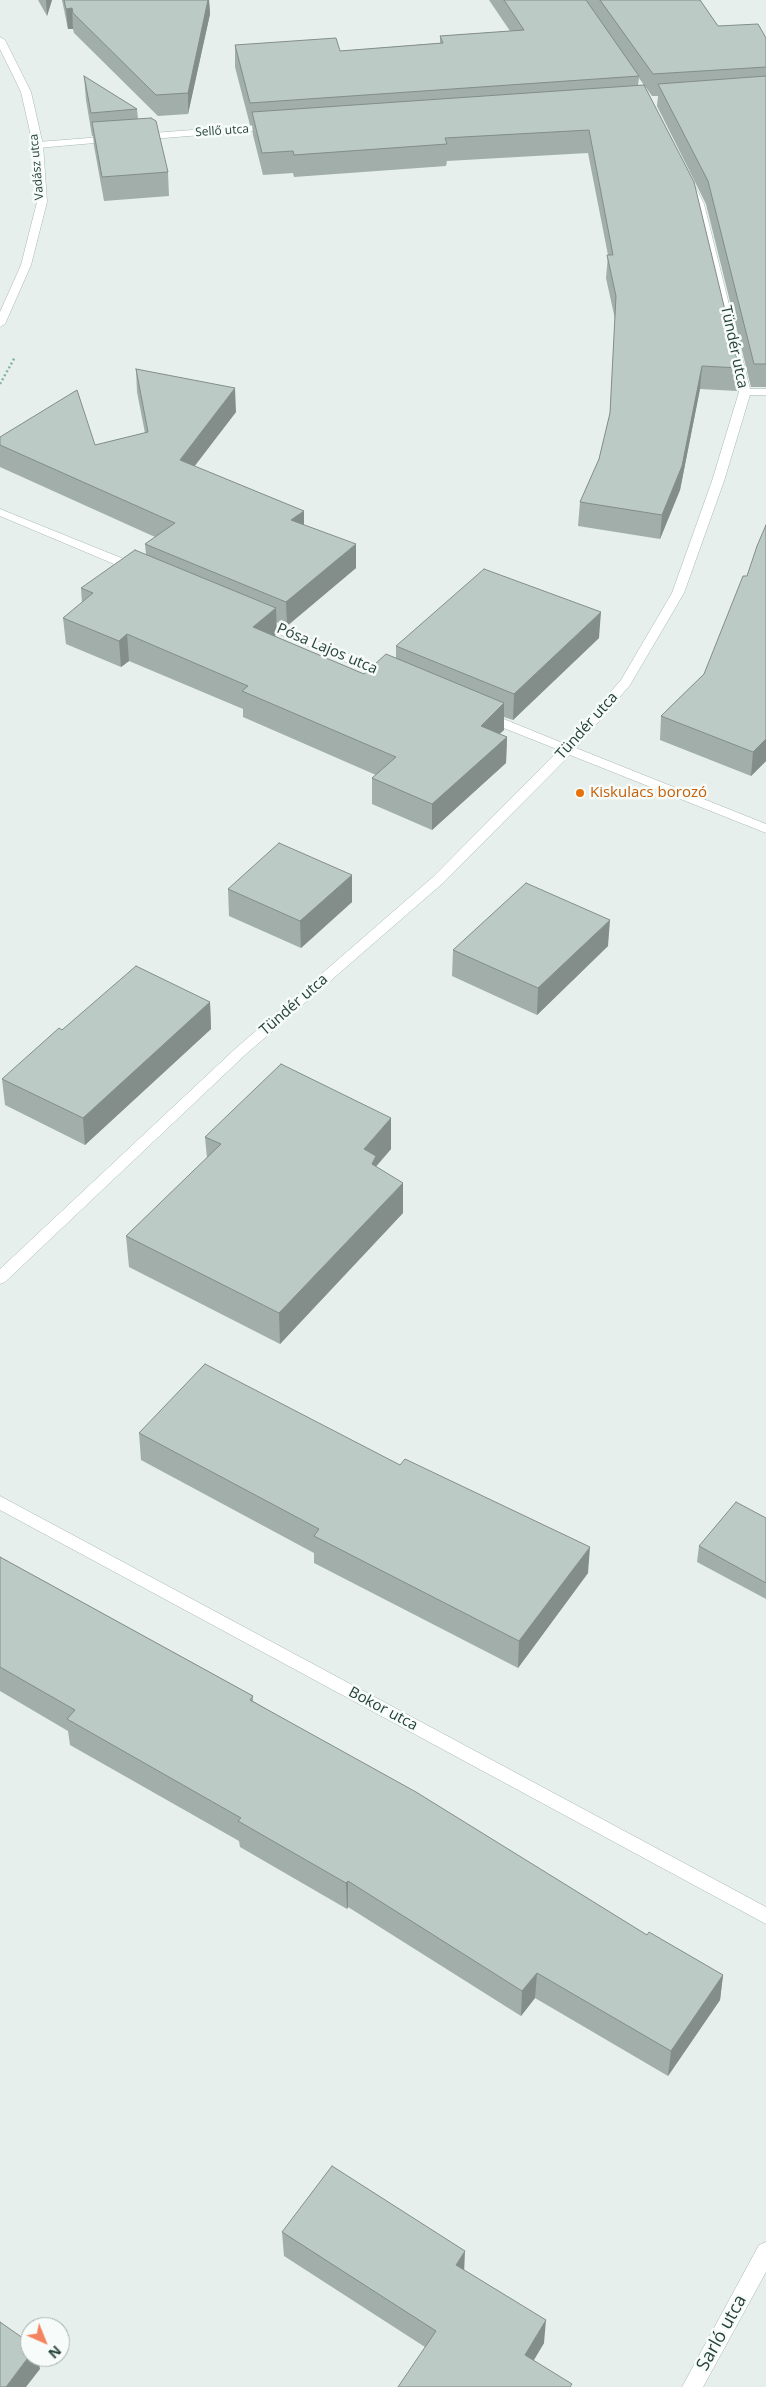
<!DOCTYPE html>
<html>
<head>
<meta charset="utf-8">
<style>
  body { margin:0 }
  #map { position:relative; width:766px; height:2387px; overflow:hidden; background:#e6efeb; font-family:"Open Sans",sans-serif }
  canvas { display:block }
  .north { position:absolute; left:20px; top:2317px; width:50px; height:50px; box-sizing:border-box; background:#f7fbf9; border:1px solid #a3b1ad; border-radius:50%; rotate:136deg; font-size:14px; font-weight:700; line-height:20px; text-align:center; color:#24423a }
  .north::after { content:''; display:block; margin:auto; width:18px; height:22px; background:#f4845f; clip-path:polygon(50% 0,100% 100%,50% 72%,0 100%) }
</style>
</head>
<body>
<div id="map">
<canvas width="766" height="2387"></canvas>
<div class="north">N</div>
</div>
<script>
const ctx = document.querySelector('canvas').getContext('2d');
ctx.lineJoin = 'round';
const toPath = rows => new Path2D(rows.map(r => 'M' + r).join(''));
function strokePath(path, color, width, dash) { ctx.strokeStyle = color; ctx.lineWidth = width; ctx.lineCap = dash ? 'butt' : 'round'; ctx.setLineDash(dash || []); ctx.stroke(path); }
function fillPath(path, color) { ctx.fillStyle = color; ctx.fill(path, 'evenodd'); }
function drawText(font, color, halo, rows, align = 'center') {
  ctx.font = font + ' "Open Sans",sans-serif'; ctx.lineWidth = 5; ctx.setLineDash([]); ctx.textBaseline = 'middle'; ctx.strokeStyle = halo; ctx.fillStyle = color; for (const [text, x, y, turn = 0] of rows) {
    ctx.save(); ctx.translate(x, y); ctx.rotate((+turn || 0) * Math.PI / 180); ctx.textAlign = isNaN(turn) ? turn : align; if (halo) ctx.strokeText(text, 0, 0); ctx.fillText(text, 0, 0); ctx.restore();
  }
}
const path = toPath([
  [0,384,15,357]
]);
const minor = toPath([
  [273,124,276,125,276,129,139,140,134,137,139,134,273,124],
  [114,136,119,139,117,141,38,148,33,145,38,142,114,136],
  [690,183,695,186,704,204,750,389,766,389,766,395,750,395,724,481,684,593,630,685,576,748,766,824,766,833,570,755,443,883,245,1055,5,1282,0,1284,0,1269,235,1049,433,877,559,750,481,719,479,716,481,713,489,713,565,744,621,680,672,593,712,481,739,392,694,204,685,186,690,183],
  [0,509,141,566,143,569,141,572,133,572,0,516,0,509],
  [257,616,392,672,394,675,392,678,384,678,253,623,251,620,253,617,257,616],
  [0,1496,766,1907,766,1924,0,1510,0,1496],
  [766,2242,766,2272,703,2387,682,2387,759,2245,766,2242]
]);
const tertiary = toPath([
  [0,37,5,40,31,92,43,145,47,202,31,265,5,324,0,327,0,312,21,265,37,202,33,145,21,92,0,49,0,37]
]);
const wall = toPath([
  [38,0,52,0,47,16],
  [62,0,209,0,210,14,188,114,158,116,74,33,73,29,68,29],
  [489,0,700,0,718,26,766,38,766,387,751,387,706,204,657,106,658,96,652,96,645,86,739,368,737,391,700,389,680,490,660,539,578,526,580,502,599,459,610,413,615,319,606,278,608,255,588,153,447,161,446,166,294,177,293,173,263,175,253,135,252,125,250,125,235,67,235,45,340,51,440,43,440,36,510,31],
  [639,78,644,85,638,85],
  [84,76,137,109,138,119,168,172,169,196,104,201,94,146,93,136,92,136,86,100],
  [136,369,236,412,194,466,304,511,304,525,356,568,287,626,276,622,277,634,274,636,364,674,396,658,396,646,599,638,513,720,504,717,504,730,499,734,507,737,506,763,432,830,372,804,372,778,376,775,243,717,243,709,129,661,121,667,66,644,63,618,82,603,81,588,146,554,145,544,155,537,0,467,0,437,95,445,145,433,137,392],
  [766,525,766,761,751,776,660,740,661,716,704,674,747,576],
  [352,875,352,902,301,948,229,916,228,889],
  [608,946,537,1015,452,976,453,950],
  [210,1002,211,1029,85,1145,5,1105,2,1079,62,1030],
  [205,1137,391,1149,376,1167,403,1213,280,1344,129,1267,126,1236,207,1158],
  [139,1433,588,1573,518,1668,314,1563,314,1553,141,1460],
  [766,1518,766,1599,697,1562,699,1546],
  [0,1557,253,1696,253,1701,647,1935,723,1975,720,2000,668,2076,535,1998,521,2016,348,1907,347,1909,240,1847,239,1841,70,1745,68,1731,0,1691],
  [282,2232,464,2270,544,2343,534,2360,425,2347,284,2256]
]);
const shadedWall = toPath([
  [46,0,52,0,47,16],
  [208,0,209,0,210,14,188,114,188,93],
  [72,8,73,29,68,29,66,9],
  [702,366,700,389,680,490,660,539,662,515],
  [235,388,236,412,181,484,180,460],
  [304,511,304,535,291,520],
  [356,544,356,568,287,626,286,602],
  [276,608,277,634,254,653,253,627],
  [601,612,599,638,513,720,514,694],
  [127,634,129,661,121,667,119,641],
  [504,703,504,730,480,752,481,726],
  [507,737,506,763,432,830,432,804],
  [766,739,766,761,751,776,753,752],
  [352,875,352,902,301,948,300,921],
  [610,920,608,946,537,1015,538,988],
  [210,1002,211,1029,85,1145,83,1118],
  [391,1118,391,1149,376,1166,376,1187,364,1149],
  [403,1183,403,1213,280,1344,279,1313],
  [590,1547,588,1573,518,1668,519,1641],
  [348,1881,348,1907,347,1909,346,1883],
  [537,1973,535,1998,521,2016,522,1991],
  [723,1975,720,2000,668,2076,671,2051],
  [465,2251,464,2275,456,2265],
  [546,2320,544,2343,523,2378,525,2355],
  [30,2355,30,2357,38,2357,40,2369,26,2387,6,2387]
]);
const building = toPath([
  [64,0,208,0,188,93,156,95,73,13,72,8,66,9,64,0],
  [504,0,586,0,639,76,250,103,235,45,336,38,340,51,443,43,440,36,524,30,504,0],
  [600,0,700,0,718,26,758,24,766,38,766,67,653,74,600,0],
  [84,76,137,109,91,113,84,76],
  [766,76,766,364,754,364,708,181,658,84,766,76],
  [644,85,694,182,739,368,702,366,682,466,662,515,580,502,599,459,610,413,616,296,607,255,613,255,589,130,445,138,447,144,294,155,293,151,262,153,252,112,644,85],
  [151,118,156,121,168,172,102,177,92,122,151,118],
  [136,369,235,388,180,460,304,511,291,520,356,544,286,602,145,544,175,523,0,445,0,437,77,390,95,445,148,432,136,369],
  [766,525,766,739,753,752,661,716,704,674,743,576,747,576,757,546,766,525],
  [135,550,276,608,253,627,364,674,386,654,504,703,481,726,507,737,432,804,372,778,396,757,242,691,248,686,127,634,119,641,63,618,93,593,81,588,135,550],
  [484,569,601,612,514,694,396,646,484,569],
  [279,843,352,875,300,921,228,889,279,843],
  [526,883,610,920,538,988,453,950,526,883],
  [136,966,210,1002,83,1118,2,1079,59,1028,62,1030,136,966],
  [281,1064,391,1118,364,1149,376,1156,372,1164,403,1183,279,1313,126,1236,221,1144,205,1137,281,1064],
  [205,1364,400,1465,405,1459,590,1547,519,1641,314,1536,319,1529,139,1433,205,1364],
  [736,1502,766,1518,766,1583,699,1546,736,1502],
  [0,1557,253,1696,250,1700,416,1792,647,1935,649,1932,723,1975,671,2051,537,1973,522,1991,348,1881,346,1883,238,1821,241,1818,67,1719,75,1710,0,1667,0,1557],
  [332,2166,465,2251,456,2265,546,2320,525,2355,572,2384,570,2387,398,2387,436,2331,282,2232,332,2166],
  [0,2322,30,2343,30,2355,6,2387,0,2387,0,2322]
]);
const markers = [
  [580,793,5,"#e8710a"]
];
const farStreetnames = [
  ["Sellő utca",222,131,-4],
  ["Vadász utca",37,167,-95]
];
const streetNames = [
  ["Tündér utca",734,347,78],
  ["Pósa Lajos utca",327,649,23],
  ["Tündér utca",587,726,-48],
  ["Tündér utca",294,1005,-41],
  ["Bokor utca",383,1709,28]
];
const foodNames = [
  ["Kiskulacs borozó",590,793]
];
const nearStreetnames = [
  ["Sarló utca",722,2333,-61]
];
strokePath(minor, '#a8b8b2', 1);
strokePath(tertiary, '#a8b8b2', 1);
strokePath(path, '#86b3a5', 2.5, [2, 2.5]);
fillPath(minor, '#fff');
fillPath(tertiary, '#fff');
fillPath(wall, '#a1aea9');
fillPath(shadedWall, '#838d89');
fillPath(building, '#bbcac4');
strokePath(building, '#838d89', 1);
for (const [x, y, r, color] of markers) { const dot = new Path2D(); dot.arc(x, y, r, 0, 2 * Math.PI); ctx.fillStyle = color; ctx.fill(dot); strokePath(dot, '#f7fbf9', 2); }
drawText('12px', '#24423a', '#f7fbf9', farStreetnames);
drawText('15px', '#24423a', '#f7fbf9', streetNames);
drawText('15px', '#c56008', '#f7fbf9', foodNames, 'left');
drawText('18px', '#24423a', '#f7fbf9', nearStreetnames);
</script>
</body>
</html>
